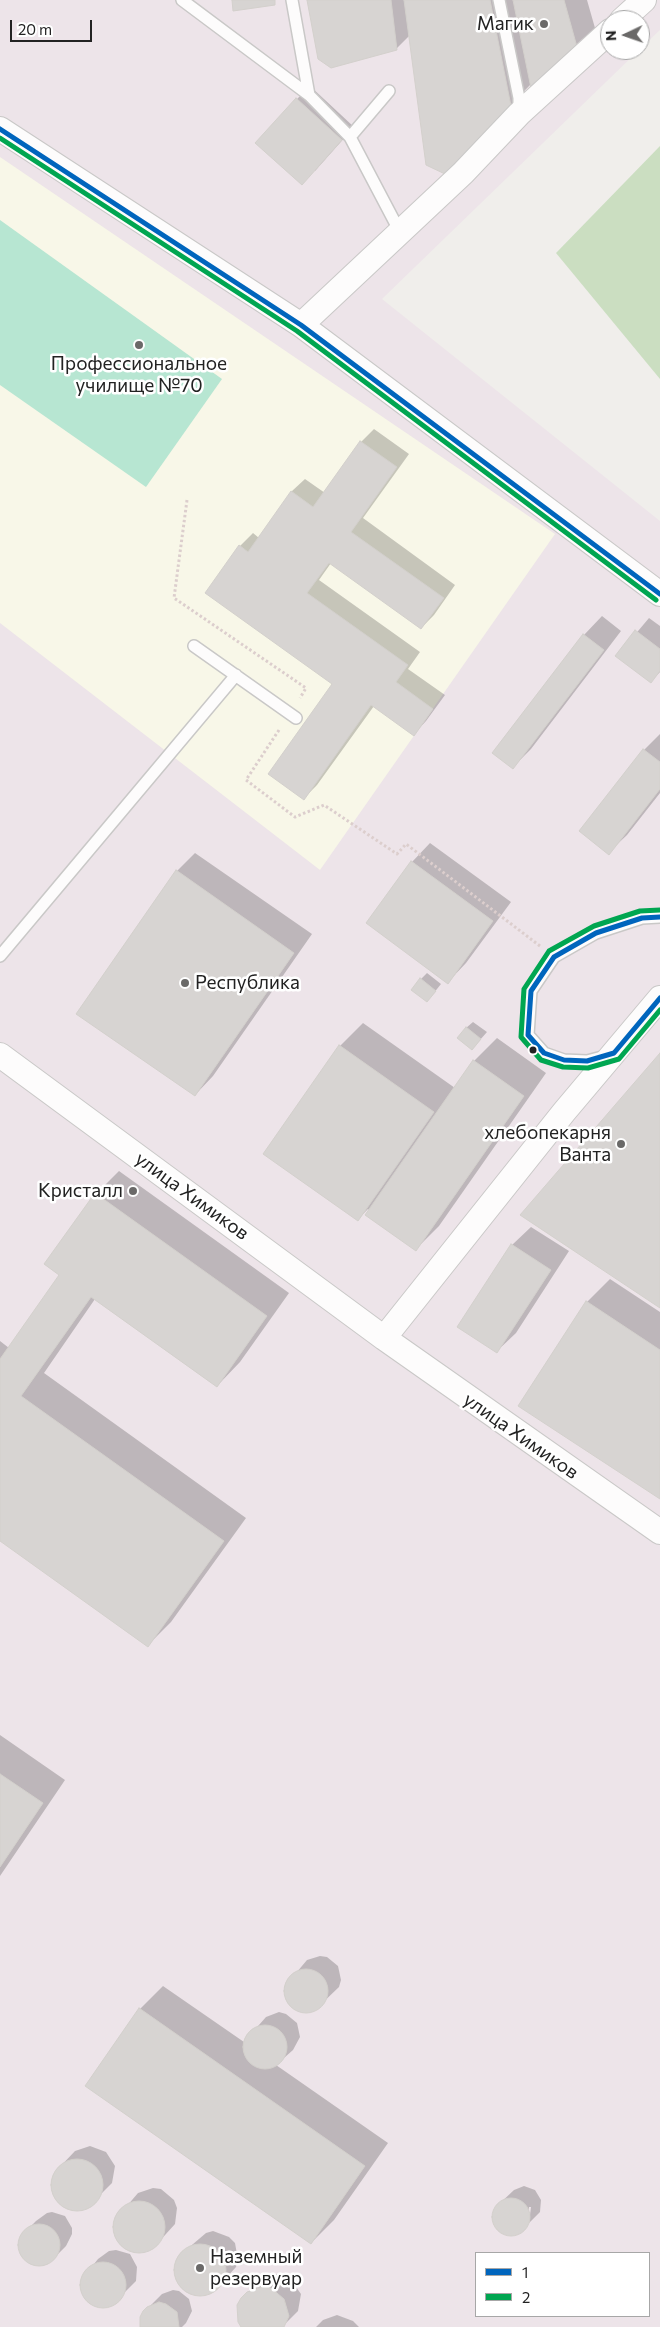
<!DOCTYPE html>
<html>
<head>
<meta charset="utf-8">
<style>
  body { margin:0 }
  #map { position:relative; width:660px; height:2327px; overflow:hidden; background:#f0eeeb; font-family:Commissioner,sans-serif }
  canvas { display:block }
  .legend { position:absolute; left:475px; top:2252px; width:175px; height:65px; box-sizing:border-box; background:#fff; border:1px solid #a7a7a7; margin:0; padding:6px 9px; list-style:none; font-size:15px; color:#222 }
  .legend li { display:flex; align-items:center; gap:10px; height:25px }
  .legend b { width:25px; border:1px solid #a7a7a7 }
  .north { position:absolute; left:600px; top:10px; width:50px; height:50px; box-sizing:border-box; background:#fff; border:1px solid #a7a7a7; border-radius:50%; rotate:267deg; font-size:14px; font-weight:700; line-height:20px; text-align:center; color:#222 }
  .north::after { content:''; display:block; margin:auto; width:18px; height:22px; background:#6a6968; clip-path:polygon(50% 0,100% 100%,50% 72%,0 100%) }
  .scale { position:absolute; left:10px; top:20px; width:82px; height:22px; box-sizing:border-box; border:2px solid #222; border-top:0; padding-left:6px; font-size:15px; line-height:18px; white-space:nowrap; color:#222; -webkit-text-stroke:4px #fff; paint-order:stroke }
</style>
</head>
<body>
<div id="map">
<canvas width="660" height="2327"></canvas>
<ul class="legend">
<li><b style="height:6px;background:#0065bd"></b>1</li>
<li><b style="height:6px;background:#00a651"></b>2</li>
</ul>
<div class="north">N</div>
<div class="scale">20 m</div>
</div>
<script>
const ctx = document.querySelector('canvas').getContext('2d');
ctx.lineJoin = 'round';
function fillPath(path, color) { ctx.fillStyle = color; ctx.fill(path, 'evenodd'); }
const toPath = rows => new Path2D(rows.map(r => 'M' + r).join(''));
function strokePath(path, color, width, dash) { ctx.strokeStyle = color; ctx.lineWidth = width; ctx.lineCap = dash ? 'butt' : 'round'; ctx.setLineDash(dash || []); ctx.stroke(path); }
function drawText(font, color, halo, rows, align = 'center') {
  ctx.font = font + ' Commissioner,sans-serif'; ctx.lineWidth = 5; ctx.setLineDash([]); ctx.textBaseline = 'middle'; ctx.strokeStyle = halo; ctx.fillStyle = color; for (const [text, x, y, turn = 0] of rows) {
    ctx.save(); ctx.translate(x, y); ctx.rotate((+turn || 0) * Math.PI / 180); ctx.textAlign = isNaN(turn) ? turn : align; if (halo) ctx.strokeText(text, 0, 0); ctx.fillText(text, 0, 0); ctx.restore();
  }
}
const industrial = toPath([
  [0,0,660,0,660,30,640,49,640,20,610,20,610,50,639,50,382,299,660,521,660,2327,0,2327],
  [476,2253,649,2253,649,2316,476,2316]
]);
const education = toPath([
  [0,157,555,534,320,870,0,623]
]);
const forest = toPath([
  [660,146,660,379,556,253]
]);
const pitch = toPath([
  [0,220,222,379,146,487,0,385]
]);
const shadow = toPath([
  [309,0,587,0,595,28,531,84,468,149,410,35,396,49],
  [310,86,354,127,315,171,297,99],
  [374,429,409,454,363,518,455,585,434,615,421,628,331,563,319,580,420,652,408,669,445,695,426,721,414,734,374,706,317,785,304,798,334,684,240,546,253,533,259,538,292,491,305,479,325,493,361,442],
  [602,616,621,631,531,749,513,767,584,635],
  [649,618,660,626,660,672,651,681,617,656],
  [660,734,660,793,627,835,608,853,581,831,644,750],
  [430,843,511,902,466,963,448,982,412,862],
  [195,853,312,934,213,1076,195,1095,177,871],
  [427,973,441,984,433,994,421,979],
  [473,1022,487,1032,472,1049,466,1028],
  [363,1023,455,1088,474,1061,497,1038,546,1073,439,1226,416,1249,368,1209,358,1219,340,1046],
  [119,1171,289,1293,240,1362,217,1386,95,1299,44,1373,246,1518,171,1622,148,1645,0,1539,0,1341,9,1348,61,1274,96,1194],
  [531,1227,569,1251,516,1333,497,1351,512,1245],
  [610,1279,660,1312,660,1498,587,1302],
  [0,1735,65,1780,0,1876],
  [320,1956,327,1957,338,1966,341,1980,339,1987,315,2010,301,2011,290,2004,285,1991,286,1985,307,1960],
  [163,1986,244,2042,266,2017,279,2012,286,2014,297,2023,300,2037,293,2050,276,2065,388,2143,334,2220,311,2243,140,2009],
  [90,2146,106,2152,115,2166,112,2183,87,2208,79,2210,63,2206,57,2200,52,2186,56,2171,75,2151],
  [524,2186,535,2190,541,2200,540,2212,529,2223,531,2207,529,2207,527,2223,528,2223,518,2234,512,2235,501,2232,494,2224,493,2218,496,2207,514,2190],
  [153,2188,161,2189,174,2200,177,2208,175,2224,156,2245,141,2252,125,2248,120,2242,114,2227,115,2220,138,2193],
  [52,2212,65,2216,72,2228,72,2234,66,2246,53,2259,40,2265,28,2262,24,2257,20,2246,23,2234,36,2221,47,2213],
  [213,2231,229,2237,235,2243,238,2260,236,2267,217,2288,202,2295,186,2291,176,2278,175,2271,179,2256,206,2233],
  [116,2250,130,2254,137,2267,136,2281,112,2305,104,2306,91,2303,82,2292,82,2279,98,2259,109,2251],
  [276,2274,291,2280,301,2294,298,2311,282,2327,244,2327,239,2321,238,2314,242,2298,261,2279],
  [173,2290,179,2291,189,2299,192,2311,186,2323,182,2327,142,2327,148,2308,162,2294],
  [337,2315,353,2321,359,2327,316,2327,323,2320]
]);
const building = toPath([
  [232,0,275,0,275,5,233,11,232,0],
  [307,0,391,0,397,50,331,68,318,59,307,0],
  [404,0,490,0,511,106,445,174,426,165,404,0],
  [513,0,564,0,577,47,531,88,513,0],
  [296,98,342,140,302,185,255,143,296,98],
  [360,441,397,467,351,532,444,598,421,629,329,563,307,593,408,665,396,682,433,709,414,736,371,705,304,800,268,774,332,684,205,593,239,545,248,552,291,491,313,507,360,441],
  [635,630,660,649,660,671,651,683,615,656,635,630],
  [583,634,604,650,513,769,492,753,583,634],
  [643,749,660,762,660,789,609,855,579,831,643,749],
  [411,861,493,921,448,984,366,923,411,861],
  [176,870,294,953,195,1096,76,1014,176,870],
  [420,978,436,991,427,1002,411,990,420,978],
  [466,1027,481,1039,472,1050,457,1038,466,1027],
  [339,1045,434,1112,358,1221,263,1154,339,1045],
  [660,1053,660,1308,520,1215,660,1053],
  [473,1060,524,1096,416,1251,365,1215,473,1060],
  [95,1193,267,1316,217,1387,91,1297,21,1396,224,1541,148,1647,0,1541,0,1359,59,1275,44,1264,95,1193],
  [511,1244,551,1270,497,1353,457,1327,511,1244],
  [586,1301,660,1350,660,1499,518,1406,586,1301],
  [0,1774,43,1803,0,1867,0,1774],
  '284 1991a22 22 0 1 1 44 0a22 22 0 1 1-44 0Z',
  [139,2008,365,2166,311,2244,85,2086,139,2008],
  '243 2047a22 22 0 1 1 44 0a22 22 0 1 1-44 0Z',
  '51 2185a26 26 0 1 1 52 0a26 26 0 1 1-52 0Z',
  '492 2217a19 19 0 1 1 38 0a19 19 0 1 1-38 0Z',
  '113 2227a26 26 0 1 1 52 0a26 26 0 1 1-52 0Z',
  '18 2245a21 21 0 1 1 42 0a21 21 0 1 1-42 0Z',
  '174 2270a26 26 0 1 1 52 0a26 26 0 1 1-52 0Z',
  '80 2285a23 23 0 1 1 46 0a23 23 0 1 1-46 0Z',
  [262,2287,271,2288,284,2299,289,2316,284,2327,241,2327,238,2322,237,2305,241,2298,247,2292,262,2287],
  [159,2302,166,2304,177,2312,179,2327,140,2327,140,2317,143,2311,147,2307,159,2302]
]);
const path = toPath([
  [187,500,174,598,306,688,300,698],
  [279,730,246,780,295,817,324,805,397,854,406,844,540,946]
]);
const service = toPath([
  [182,0,309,95],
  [292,0,309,95,350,137,400,232],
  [499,0,519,98,519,114],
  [350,137,389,91],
  [194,646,296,718],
  [0,956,236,675],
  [606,1056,587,1061,564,1060,544,1053,528,1035,531,991,554,957,596,933,642,918,660,917]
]);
const minor = toPath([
  [622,20,644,0],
  [0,129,301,325,660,594],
  [301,325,463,173,519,114,610,31],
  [660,998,564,1112,384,1338,660,1532],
  [0,1055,384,1338]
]);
const bus1 = toPath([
  [0,129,301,325,660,594],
  [660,917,642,918,596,933,554,957,531,991,528,1035,544,1053,564,1060,587,1061,614,1053,660,998]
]);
const bus2 = toPath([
  [0,138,297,331,656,600],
  [660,910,640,911,594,926,549,951,524,989,521,1037,541,1060,563,1067,588,1068,619,1059,660,1010]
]);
const markers = [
  [544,24,5,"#6a6968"],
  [139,345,5,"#6a6968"],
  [185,983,5,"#6a6968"],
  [533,1050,4.5,"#222"],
  [621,1144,5,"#6a6968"],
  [133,1191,5,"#6a6968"],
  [200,2268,5,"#6a6968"]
];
const poiNames = [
  ["Магик",534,24],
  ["Профессиональное",139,364,"center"],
  ["училище №70",139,386,"center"],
  ["Республика",195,983,"left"],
  ["хлебопекарня",611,1133],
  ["Ванта",611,1155],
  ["Кристалл",123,1191],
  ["Наземный",210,2257,"left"],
  ["резервуар",210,2279,"left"]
];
const streetNames = [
  ["улица Химиков",192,1196,36],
  ["улица Химиков",521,1436,35]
];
fillPath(industrial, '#ede4e9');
fillPath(education, '#f8f7e8');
fillPath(forest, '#cbdec1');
fillPath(pitch, '#b7e6d2');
fillPath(shadow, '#0003');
fillPath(building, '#d7d4d2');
strokePath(building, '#d3d0cc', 1);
strokePath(service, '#c9c8c7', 14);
strokePath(minor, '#c9c8c7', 26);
strokePath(path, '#dccecd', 3, [2.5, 2.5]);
strokePath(service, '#fdfcfc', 11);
strokePath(minor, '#fdfcfc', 24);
strokePath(bus1, '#0065bd', 5);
strokePath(bus2, '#00a651', 5);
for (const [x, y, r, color] of markers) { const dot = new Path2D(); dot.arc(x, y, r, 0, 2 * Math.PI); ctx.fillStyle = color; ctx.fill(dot); strokePath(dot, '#fff', 2); }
drawText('19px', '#222', '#fff', poiNames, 'right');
drawText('19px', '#222', '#fff', streetNames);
</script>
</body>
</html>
